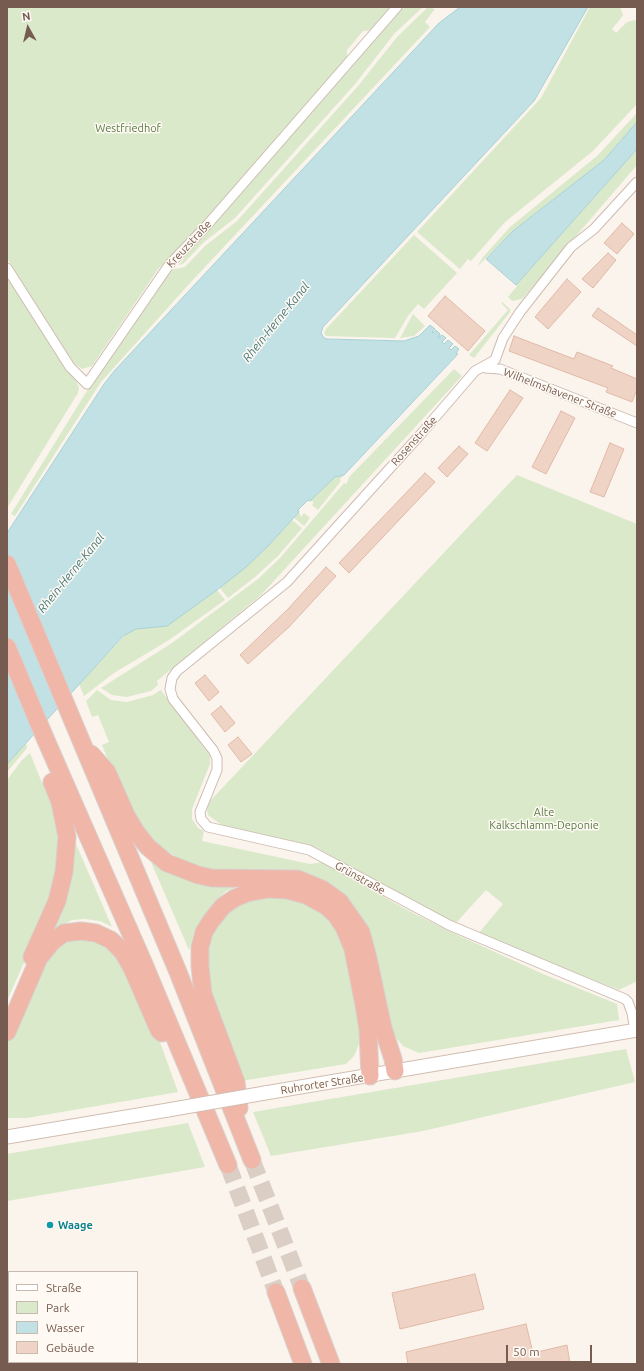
<!DOCTYPE html>
<html>
<head>
<meta charset="utf-8">
<style>
  body { margin:0 }
  #map { position:relative; width:644px; height:1371px; overflow:hidden; background:#fbf4ec; font-family:Ubuntu,sans-serif }
  canvas { display:block }
  .frame { position:absolute; inset:0; border:8px solid #755b50; pointer-events:none }
  .legend { position:absolute; left:8px; top:1271px; width:130px; height:92px; box-sizing:border-box; background:#fef9f2; border:1px solid #c7bab1; margin:0; padding:5px 7px; list-style:none; font-size:12px; color:#755b50 }
  .legend li { display:flex; align-items:center; gap:8px; height:20px }
  .legend b { width:20px; border:1px solid #c7bab1 }
  .north { position:absolute; left:8px; top:8px; width:40px; height:40px; -webkit-text-stroke:3px #fef9f2; paint-order:stroke; rotate:352deg; font-size:11px; font-weight:700; line-height:16px; text-align:center; color:#755b50 }
  .north::after { content:''; display:block; margin:auto; width:14px; height:18px; background:#755b50; clip-path:polygon(50% 0,100% 100%,50% 72%,0 100%) }
  .scale { position:absolute; left:506px; top:1345px; width:86px; height:18px; box-sizing:border-box; border:2px solid #755b50; border-top:0; padding-left:5px; font-size:12px; line-height:14px; white-space:nowrap; color:#755b50; -webkit-text-stroke:3px #fef9f2; paint-order:stroke }
</style>
</head>
<body>
<div id="map">
<canvas width="644" height="1371"></canvas>
<div class="frame"></div>
<ul class="legend">
<li><b style="height:5px;background:#fff"></b>Straße</li>
<li><b style="height:11px;background:#d9e9ca"></b>Park</li>
<li><b style="height:11px;background:#c1e1e4"></b>Wasser</li>
<li><b style="height:11px;background:#efd3c5"></b>Gebäude</li>
</ul>
<div class="north">N</div>
<div class="scale">50 m</div>
</div>
<script>
const ctx = document.querySelector('canvas').getContext('2d');
ctx.lineJoin = 'round';
function fillPath(path, color) { ctx.fillStyle = color; ctx.fill(path, 'evenodd'); }
const toPath = rows => new Path2D(rows.map(r => 'M' + r).join(''));
function strokePath(path, color, width, dash) { ctx.strokeStyle = color; ctx.lineWidth = width; ctx.lineCap = dash ? 'butt' : 'round'; ctx.setLineDash(dash || []); ctx.stroke(path); }
function drawText(font, color, halo, rows, align = 'center') {
  ctx.font = font + ' Ubuntu,sans-serif'; ctx.lineWidth = 3; ctx.setLineDash([]); ctx.textBaseline = 'middle'; ctx.strokeStyle = halo; ctx.fillStyle = color; for (const [text, x, y, turn = 0] of rows) {
    ctx.save(); ctx.translate(x, y); ctx.rotate((+turn || 0) * Math.PI / 180); ctx.textAlign = isNaN(turn) ? turn : align; if (halo) ctx.strokeText(text, 0, 0); ctx.fillText(text, 0, 0); ctx.restore();
  }
}
const green = toPath([
  [7,7,392,7,374,30,363,31,347,50,347,61,181,248,159,268,92,366,82,369,73,362,7,258],
  [402,7,423,7,394,34,356,83,235,218,203,243,183,264,179,265,193,246],
  [428,7,435,9,425,22,430,27,190,283,101,382,15,516,11,514,98,373,170,270,185,267,205,246,237,221,358,86,397,37],
  [590,7,619,7,621,9,623,15,621,18,612,29,616,33,627,22,634,20,637,21,637,104,593,151,505,222,471,261,468,259,460,269,417,232,541,98],
  [637,113,637,122,604,160,513,231,477,267,483,257,510,227,597,156],
  [637,149,637,165,522,299,512,301,508,297,517,286,516,285],
  [414,235,457,273,424,309,418,304,408,316,395,338,326,336,324,333,326,329],
  [7,275,75,378,79,388,78,393,7,508],
  [502,302,510,309,510,312,474,358,469,355,508,310,501,303],
  [413,314,425,326,414,336,400,338],
  [454,369,462,376,261,595,157,681,158,685,151,691,127,697,112,695,101,688,172,643,258,579,280,558,344,483,346,484,350,476],
  [344,475,340,479,341,481,318,510,312,505,314,502,310,501,335,477],
  [517,475,637,524,637,981,619,990,478,934,503,904,486,890,455,924,317,848,306,844,233,829,220,824,208,815,207,810,210,801],
  [299,512,301,517,304,513,310,518,304,526,294,518],
  [292,520,302,528,278,556,255,577,228,598,220,588,269,545],
  [217,590,225,600,169,640,114,673,84,696,79,684,126,634,136,629,167,626],
  [97,690,111,700,127,702,153,695,161,690,210,756,210,764,192,809,192,819,198,828,204,831,202,841,310,864,324,862,405,909,451,932,543,974,617,1004,619,1020,419,1053,403,1046,396,1038,389,1024,352,906,186,863,154,843,142,830,120,790,102,745,109,742,98,715,92,717,86,701],
  [26,743,27,748,7,772,7,764],
  [30,753,42,783,47,781,56,805,61,847,49,906,7,1001,7,780,22,760],
  [76,844,112,927,100,921,85,919,72,920,51,931,72,873],
  [148,855,239,886,226,891,215,901,195,929,189,950],
  [266,896,286,896,320,910,338,930,347,951,362,1037,354,1056,346,1064,241,1081,210,995,207,967,208,944,216,925,232,908,249,899],
  [94,937,119,955,156,1031,178,1092,27,1118,7,1118,7,1043,43,961,67,938],
  [626,1049,635,1082,423,1131,271,1156,253,1112],
  [188,1123,205,1167,7,1201,7,1154]
]);
const water = toPath([
  [460,7,588,7,534,101,323,327,321,333,324,338,327,339,404,341,419,336,430,325,435,329,432,332,433,333,436,330,440,334,438,338,442,335,446,338,442,342,444,344,448,340,453,344,449,348,451,350,455,346,459,349,456,353,458,354,344,475,335,477,310,501,308,500,298,510,299,512,269,545,245,568,217,590,167,626,136,629,123,636,7,764,7,533,104,384,115,370,439,23,460,7],
  [637,122,637,149,516,285,486,259,513,231,604,160,637,122]
]);
const building = toPath([
  [622,223,634,234,617,254,604,243,622,223],
  [608,253,616,260,593,288,582,279,608,253],
  [567,279,581,292,548,329,535,317,567,279],
  [445,296,485,331,468,351,428,316,445,296],
  [598,308,637,335,637,346,592,316,598,308],
  [514,336,574,359,577,352,613,366,611,368,637,379,637,389,632,402,606,392,608,388,509,351,514,336],
  [510,390,523,398,487,451,475,443,510,390],
  [561,411,575,418,546,474,532,467,561,411],
  [610,443,624,449,604,497,590,492,610,443],
  [459,446,468,454,447,477,438,468,459,446],
  [425,473,435,482,349,573,339,563,425,473],
  [326,567,336,576,289,627,248,664,240,655,288,609,326,567],
  [205,675,219,692,209,701,195,683,205,675],
  [221,706,235,723,225,732,211,714,221,706],
  [238,737,252,754,241,762,228,745,238,737],
  [475,1274,484,1309,400,1329,392,1293,475,1274],
  [526,1324,533,1353,567,1345,570,1364,408,1364,406,1352,526,1324]
]);
const motorwayTunnel = toPath([
  [252,1160,302,1288],
  [228,1165,276,1292]
]);
const minor = toPath([
  [7,268,70,367,87,384,169,265,208,224,397,7],
  [485,368,500,369,637,423],
  [635,1031,632,1013,628,1002,625,999,449,925,309,850,208,827,201,819,200,812,217,770,217,758,213,750,173,699,170,689,172,678,177,671,287,582,420,435,475,371,495,360,503,338,520,312,571,247,594,229,637,182]
]);
const secondary = toPath([
  [265,1093,637,1030],
  [7,1137,168,1110]
]);
const motorway = toPath([
  [7,564,178,972,252,1160],
  [7,647,45,738,144,964,228,1165],
  [91,754,107,772,126,815,136,832,148,847,167,863,198,875,212,878,298,879,322,889,340,902,361,932,368,958,383,1028,393,1059,395,1071],
  [32,957,57,901,64,872,67,837,60,802,52,782],
  [7,1032,39,958,52,942,64,933,81,931,96,933,111,940,123,952,132,968,159,1030,162,1033],
  [239,1108,236,1082,203,994,200,966,200,947,204,932,211,921,223,906,235,898,247,893,268,889,287,890,306,895,326,906,336,915,344,927,353,949,364,1005,368,1030,370,1076],
  [302,1288,331,1364],
  [276,1292,303,1364]
]);
const secondaryBridge = toPath([
  [168,1110,265,1093]
]);
const markers = [
  [50,1225,4,"#0f9aa8"]
];
const parkNames = [
  ["Westfriedhof",128,128],
  ["Alte",544,812],
  ["Kalkschlamm-Deponie",544,825]
];
const streetNames = [
  ["Kreuzstraße",189,244,-47],
  ["Wilhelmshavener Straße",560,393,21],
  ["Rosenstraße",414,441,-48],
  ["Grünstraße",360,878,29],
  ["Ruhrorter Straße",322,1084,-9]
];
const cultureNames = [
  ["Waage",58,1225]
];
const waterNames = [
  ["Rhein-Herne-Kanal",276,322,-51],
  ["Rhein-Herne-Kanal",71,573,-51]
];
fillPath(green, '#d9e9ca');
fillPath(water, '#c1e1e4');
strokePath(water, '#a8d1d5', 1);
fillPath(building, '#efd3c5');
strokePath(building, '#e0b9a7', 1);
strokePath(motorwayTunnel, '#dacec5', 17, [17, 8]);
strokePath(minor, '#cdbcb2', 11);
strokePath(secondary, '#d2beb2', 15);
strokePath(motorway, '#d8d1ce', 19);
strokePath(minor, '#fff', 9);
strokePath(secondary, '#fff', 13);
strokePath(motorway, '#f0b6a8', 17);
strokePath(secondaryBridge, '#d2beb2', 15, []);
strokePath(secondaryBridge, '#fff', 13);
for (const [x, y, r, color] of markers) { const dot = new Path2D(); dot.arc(x, y, r, 0, 2 * Math.PI); ctx.fillStyle = color; ctx.fill(dot); strokePath(dot, '#fef9f2', 1.5); }
drawText('11px', '#5a7a48', '#fef9f2', parkNames);
drawText('11px', '#755b50', '#fef9f2', streetNames);
drawText('bold 11px', '#0d838f', '#fef9f2', cultureNames, 'left');
drawText('italic 12px', '#477a7f', '#fef9f2', waterNames);
</script>
</body>
</html>
